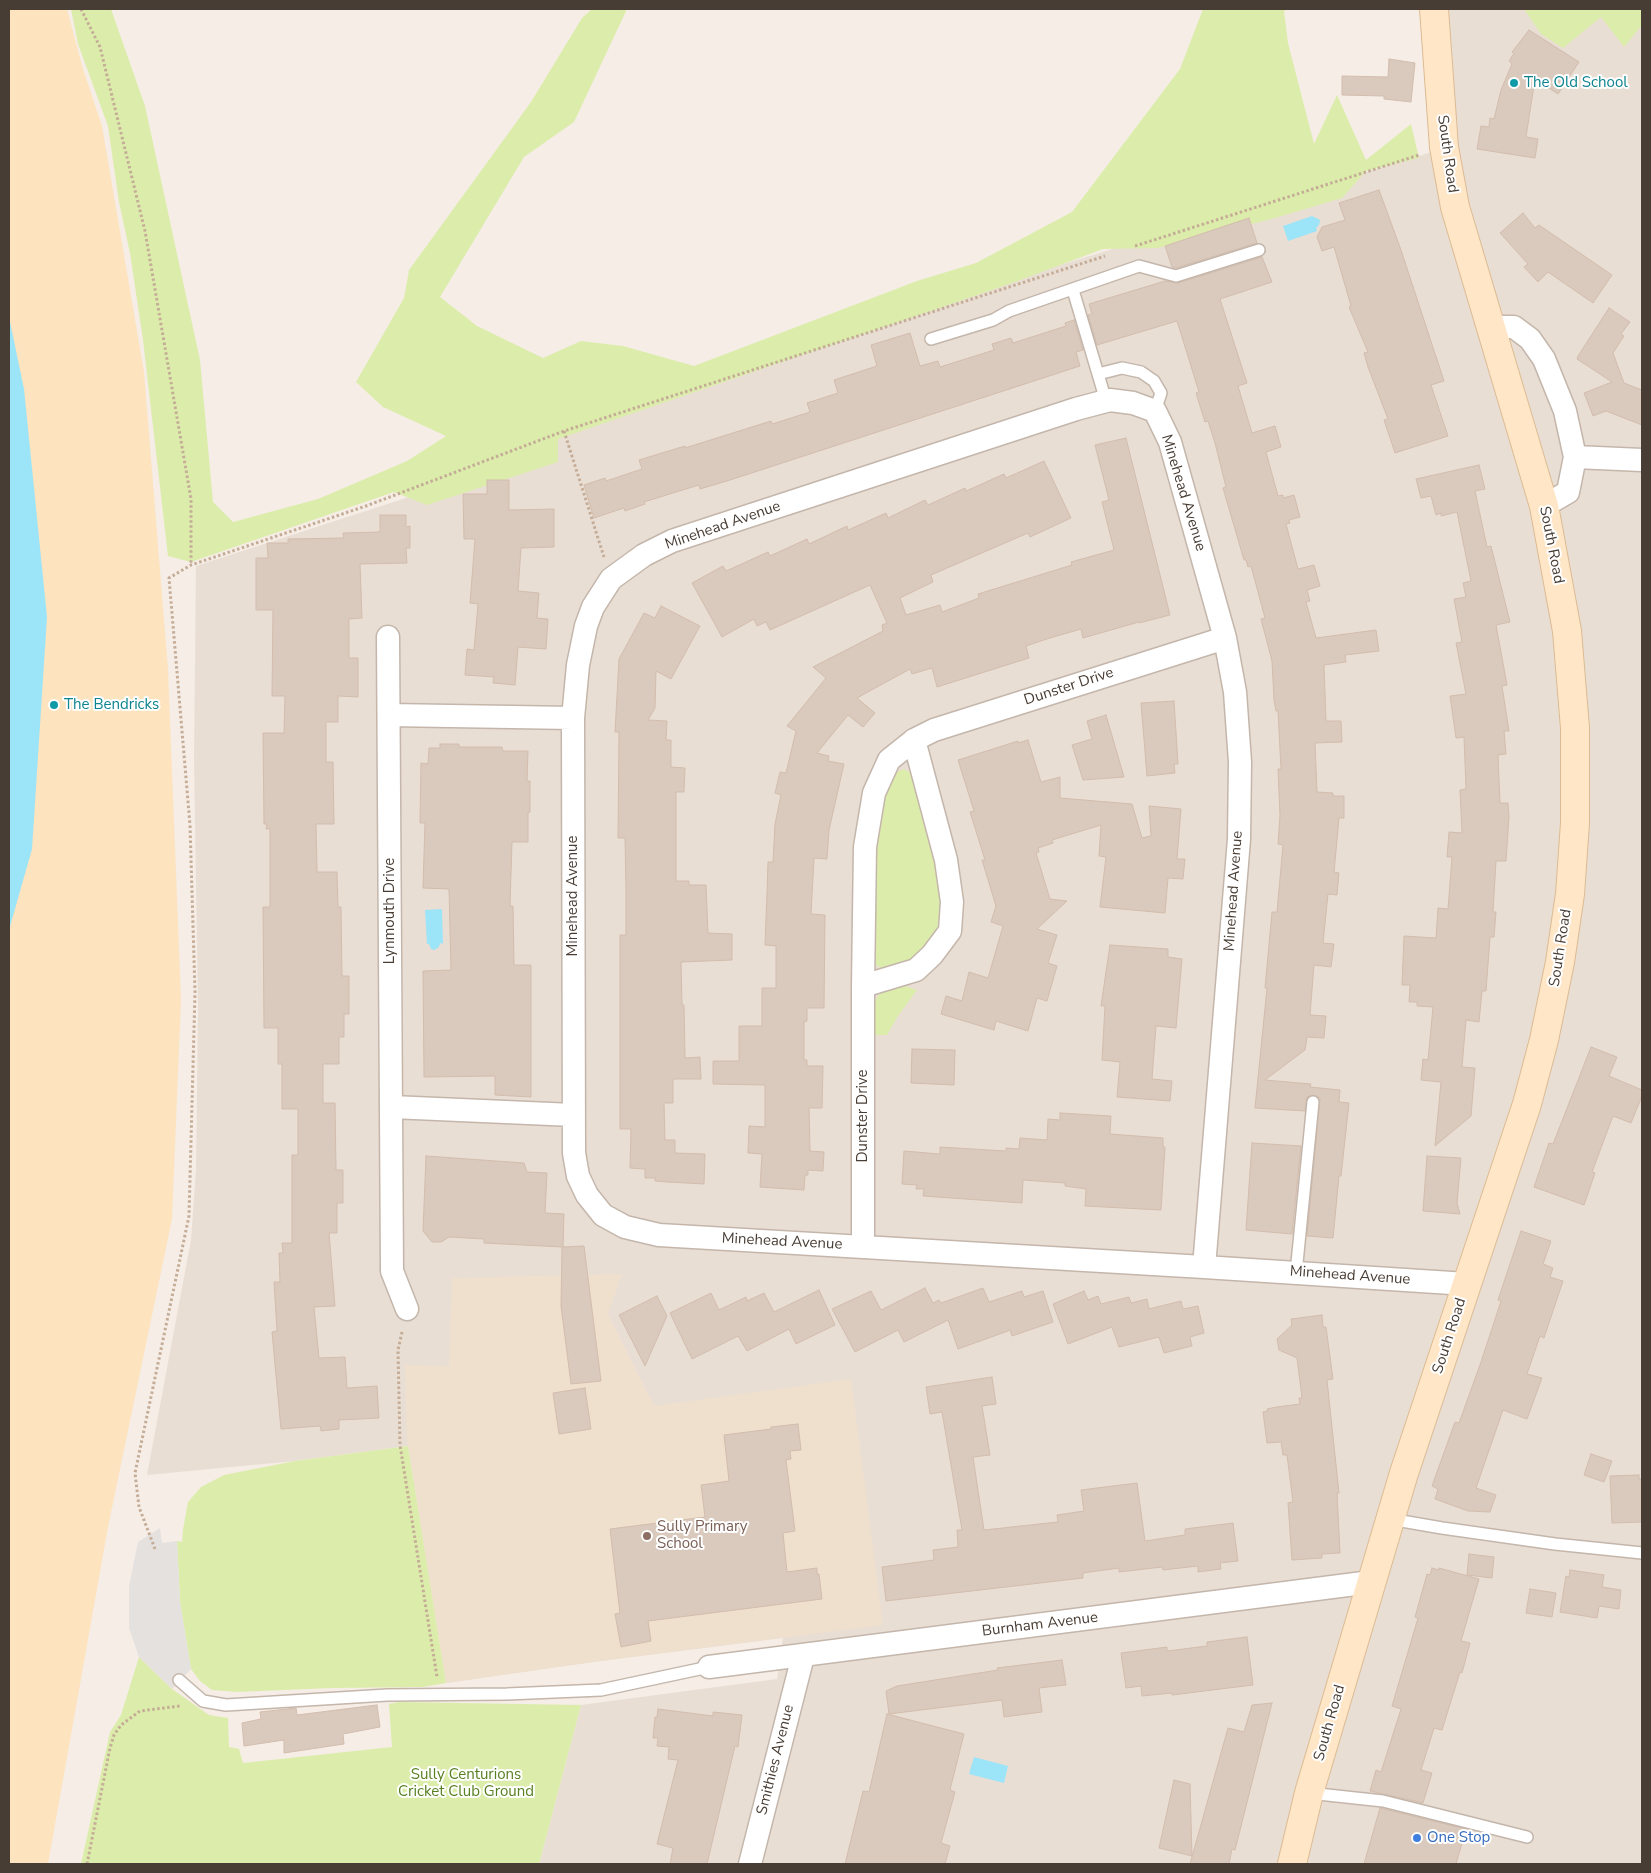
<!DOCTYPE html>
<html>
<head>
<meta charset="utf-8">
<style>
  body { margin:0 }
  #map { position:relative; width:1651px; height:1873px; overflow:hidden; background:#f5ede6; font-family:"Nunito Sans",sans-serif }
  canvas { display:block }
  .frame { position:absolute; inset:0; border:10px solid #483d34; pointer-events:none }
</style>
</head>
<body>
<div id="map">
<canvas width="1651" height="1873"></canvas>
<div class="frame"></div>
</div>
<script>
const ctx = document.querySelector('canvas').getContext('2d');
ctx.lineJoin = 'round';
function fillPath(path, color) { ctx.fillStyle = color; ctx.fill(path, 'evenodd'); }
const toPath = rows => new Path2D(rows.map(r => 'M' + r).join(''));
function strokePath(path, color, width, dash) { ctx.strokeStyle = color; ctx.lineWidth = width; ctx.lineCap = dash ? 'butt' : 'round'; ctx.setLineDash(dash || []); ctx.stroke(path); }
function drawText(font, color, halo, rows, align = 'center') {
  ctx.font = font + ' "Nunito Sans",sans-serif'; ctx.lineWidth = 4; ctx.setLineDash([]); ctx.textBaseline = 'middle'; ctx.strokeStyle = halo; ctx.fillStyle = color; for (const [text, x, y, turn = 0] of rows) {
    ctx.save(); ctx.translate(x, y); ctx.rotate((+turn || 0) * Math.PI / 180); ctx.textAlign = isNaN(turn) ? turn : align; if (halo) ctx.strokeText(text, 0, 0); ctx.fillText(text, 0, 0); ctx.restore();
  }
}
const residential = toPath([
  [1446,9,1642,9,1642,1864,539,1864,581,1705,777,1679,783,1638,593,1662,446,1683,408,1446,295,1461,147,1475,191,1240,196,1170,198,1008,194,760,196,566,403,499,542,445,551,440,1060,265,1455,145]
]);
const education = toPath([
  [622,1274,608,1314,654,1406,851,1379,883,1625,593,1662,446,1683,407,1438,405,1365,449,1366,452,1278]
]);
const green = toPath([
  [71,9,111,9,145,106,200,360,213,502,233,522,318,499,407,461,446,436,383,407,356,382,404,298,409,270,531,102,582,18,592,9,627,9,574,122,524,157,440,297,477,326,543,358,581,341,623,346,694,366,917,281,976,263,1072,212,1180,69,1203,9,1288,9,1284,11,1288,43,1314,144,1337,95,1366,160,1411,124,1419,158,1366,171,1342,198,1275,218,1158,248,1103,249,1015,282,558,439,558,462,427,505,394,492,191,562,168,556,143,340,130,253,119,202,108,126,78,44],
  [1524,9,1642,9,1642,25,1624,47,1601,17,1563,48,1541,34],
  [904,769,914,775,940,882,943,910,938,932,922,953,907,963,888,970,877,966,873,958,876,842,883,800,892,774],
  [902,985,917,990,898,1016,887,1035,872,1035,872,1008,875,1001,880,993],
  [408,1446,446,1683,423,1687,332,1688,237,1692,212,1690,200,1681,191,1669,180,1602,177,1541,182,1542,183,1529,188,1502,201,1487,224,1475,295,1461],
  [139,1657,172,1689,209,1715,228,1718,229,1747,239,1749,243,1763,392,1747,389,1704,399,1702,581,1705,539,1864,81,1864,110,1732,121,1715]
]);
const sand = toPath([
  [9,9,67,9,83,69,102,126,144,372,168,669,181,1000,172,1219,108,1527,48,1864,9,1864]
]);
const parking = toPath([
  [160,1528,162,1543,177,1541,180,1602,191,1669,172,1689,139,1657,129,1628,129,1586,138,1542]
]);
const water = toPath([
  [1312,216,1320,220,1319,225,1316,228,1317,231,1288,241,1283,226],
  [9,317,24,389,47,617,32,849,9,930],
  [442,909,443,944,440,943,439,947,434,950,431,949,429,944,427,944,425,910],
  [974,1757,1008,1766,1004,1783,969,1774]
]);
const building = toPath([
  [1529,30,1579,62,1558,94,1535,79,1526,137,1538,139,1535,158,1477,149,1481,126,1489,127,1490,118,1494,119,1501,90,1512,64,1509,61,1514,53,1512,52,1529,30],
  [1389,59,1415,63,1411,102,1384,99,1384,96,1342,95,1342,76,1388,77,1389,59],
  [1379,190,1401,250,1444,381,1431,385,1448,436,1395,453,1384,420,1388,419,1368,367,1364,353,1368,352,1349,307,1351,306,1334,247,1322,251,1317,237,1322,227,1345,220,1339,203,1379,190],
  [1523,213,1535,228,1539,225,1612,275,1593,303,1548,272,1538,282,1524,267,1528,264,1500,233,1523,213],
  [1249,218,1257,243,1176,268,1172,267,1165,246,1249,218],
  [1262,257,1272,282,1220,299,1247,383,1238,386,1252,433,1275,426,1281,447,1266,452,1278,496,1283,495,1283,498,1294,495,1300,517,1289,520,1290,523,1286,524,1298,569,1314,565,1320,586,1307,590,1310,601,1306,602,1316,638,1376,630,1379,651,1345,655,1346,662,1324,665,1326,721,1341,721,1342,742,1315,743,1317,792,1333,793,1333,796,1344,796,1344,818,1339,818,1334,872,1339,873,1337,895,1328,894,1323,943,1334,944,1331,967,1314,965,1310,1015,1326,1016,1324,1038,1307,1037,1305,1050,1265,1080,1311,1084,1310,1087,1340,1090,1339,1102,1349,1103,1341,1176,1339,1176,1333,1238,1307,1236,1320,1098,1313,1095,1307,1097,1305,1111,1255,1108,1267,988,1265,988,1272,912,1277,912,1283,845,1278,844,1280,815,1278,769,1281,769,1278,711,1276,711,1274,700,1272,661,1261,619,1265,618,1251,566,1248,567,1246,560,1244,560,1223,488,1226,487,1215,443,1208,421,1205,422,1196,393,1199,392,1177,321,1097,345,1088,315,1092,314,1089,304,1165,281,1178,283,1262,257],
  [1609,308,1630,322,1621,334,1624,336,1613,353,1624,383,1642,390,1642,425,1606,411,1593,416,1584,393,1612,382,1577,359,1578,356,1609,308],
  [1074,320,1083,350,1076,352,1080,366,727,481,700,489,699,485,644,502,645,504,625,511,624,508,594,518,584,485,605,478,606,481,642,469,639,460,685,446,685,448,771,421,772,424,810,412,807,403,838,393,834,380,877,366,871,345,910,333,920,366,938,361,940,367,994,350,992,344,1011,338,1013,343,1066,326,1065,323,1074,320],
  [1126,438,1170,615,1139,623,1139,622,1083,638,1081,629,1050,638,1026,646,1029,658,937,687,932,668,912,674,910,669,857,698,875,713,863,727,848,715,817,753,829,756,828,761,844,764,829,830,827,859,814,858,811,914,825,915,824,1008,807,1008,807,1021,804,1022,804,1060,807,1060,807,1066,823,1066,822,1108,809,1108,810,1151,824,1152,823,1171,808,1170,808,1175,805,1175,804,1190,760,1187,762,1154,748,1153,749,1126,765,1127,765,1085,713,1084,713,1061,739,1061,739,1026,762,1026,762,988,776,988,776,946,765,945,767,893,768,862,773,862,775,824,781,795,775,793,780,772,786,773,796,731,787,726,826,678,813,667,883,631,882,625,887,623,870,585,770,630,766,622,757,626,754,619,722,637,692,583,723,566,726,571,768,552,770,556,807,539,809,544,847,526,848,530,886,513,888,518,925,500,928,505,965,488,966,491,1004,474,1006,478,1044,461,1071,518,1030,537,1028,533,931,575,933,582,900,598,906,615,940,605,942,612,979,598,978,594,1072,565,1071,562,1114,550,1102,502,1109,500,1095,445,1126,438],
  [1479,465,1485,489,1475,491,1487,547,1491,546,1510,622,1496,625,1507,685,1502,686,1509,731,1504,731,1506,754,1498,755,1500,803,1508,803,1509,816,1506,861,1496,861,1493,912,1496,912,1494,937,1490,937,1486,991,1482,991,1479,1022,1466,1020,1462,1067,1475,1068,1471,1116,1435,1146,1441,1082,1421,1080,1423,1059,1428,1060,1433,1007,1417,1006,1417,1002,1409,1002,1410,985,1402,985,1404,936,1436,938,1438,908,1448,909,1452,857,1447,857,1449,832,1462,833,1460,790,1466,789,1464,737,1456,738,1450,696,1466,694,1456,643,1462,642,1454,599,1466,597,1463,583,1471,581,1457,512,1441,516,1441,513,1436,515,1431,496,1421,498,1416,479,1479,465],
  [487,480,509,480,509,510,554,509,554,547,521,548,518,591,539,593,537,618,548,619,546,649,518,647,515,685,493,683,494,677,465,675,467,649,474,650,478,604,470,603,475,539,464,539,463,494,487,494,487,480],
  [380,515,406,515,406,527,410,526,410,548,406,548,407,563,360,564,362,618,349,619,349,658,358,658,358,697,338,696,338,722,326,722,326,762,333,762,334,824,316,824,317,872,337,872,338,907,341,907,342,976,349,976,349,1014,344,1014,344,1037,339,1037,339,1064,323,1064,323,1103,335,1103,336,1170,343,1170,343,1203,337,1203,337,1233,329,1233,335,1306,314,1307,319,1358,345,1357,347,1388,377,1386,379,1418,339,1420,339,1429,321,1431,320,1426,281,1429,272,1332,277,1331,274,1282,280,1282,279,1253,283,1253,282,1243,292,1243,292,1155,298,1155,298,1109,282,1109,282,1064,278,1064,278,1028,264,1028,263,907,270,907,270,829,266,829,267,824,264,824,263,733,284,733,285,696,272,696,273,610,256,610,256,558,268,558,267,543,288,543,288,539,344,538,343,533,380,532,380,515],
  [661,606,700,626,671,679,656,671,655,708,648,720,667,721,666,740,671,740,671,767,685,768,684,792,676,792,676,881,689,881,689,885,706,885,708,933,732,934,732,960,681,962,682,1005,684,1005,685,1058,700,1057,701,1079,673,1079,673,1103,664,1103,665,1140,675,1140,675,1153,705,1154,704,1184,668,1182,655,1181,655,1178,645,1178,645,1169,630,1168,631,1129,620,1129,620,935,626,935,626,888,625,838,618,838,619,732,615,732,619,659,644,613,655,618,661,606],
  [1174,701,1178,764,1174,764,1175,773,1147,776,1141,703,1174,701],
  [1106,715,1124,777,1083,780,1072,745,1092,739,1087,721,1106,715],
  [1028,740,1041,782,1060,777,1060,798,1132,804,1142,838,1151,836,1149,806,1181,809,1177,859,1185,859,1183,879,1168,878,1165,913,1100,907,1106,857,1099,856,1101,825,1052,840,1053,843,1038,848,1039,852,1036,853,1050,899,1067,901,1037,929,1057,935,1048,963,1057,966,1047,1001,1037,998,1028,1031,996,1021,994,1030,941,1014,946,996,962,1001,969,972,988,978,1003,926,991,922,996,906,982,860,985,860,970,812,974,811,958,760,1018,741,1018,743,1028,740],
  [440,744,459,744,459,747,502,747,503,751,528,751,527,781,530,781,530,812,528,813,528,842,512,842,510,906,513,906,514,965,531,965,531,1097,495,1095,495,1076,424,1077,423,971,451,970,449,889,423,888,425,823,420,823,421,763,428,764,429,748,440,748,440,744],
  [1110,945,1168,949,1168,957,1182,959,1176,1028,1156,1026,1152,1079,1172,1081,1170,1101,1117,1097,1120,1062,1102,1060,1105,1006,1101,1006,1110,945],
  [1591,1047,1617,1057,1609,1076,1642,1090,1642,1096,1631,1123,1613,1116,1592,1172,1595,1173,1584,1205,1534,1187,1549,1143,1553,1144,1591,1047],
  [912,1049,955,1050,954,1085,911,1083,912,1049],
  [1060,1113,1111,1116,1110,1134,1163,1138,1163,1147,1165,1147,1161,1210,1085,1206,1086,1189,1065,1186,1065,1183,1023,1180,1022,1203,923,1196,924,1189,916,1189,917,1185,902,1184,904,1151,940,1154,940,1147,1006,1151,1006,1148,1019,1149,1020,1138,1047,1140,1048,1119,1060,1120,1060,1113],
  [1252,1143,1301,1146,1292,1234,1246,1230,1252,1143],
  [426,1156,524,1163,527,1172,547,1173,545,1213,564,1214,563,1247,584,1246,601,1381,571,1384,561,1306,562,1247,484,1243,484,1239,449,1237,441,1242,432,1242,423,1231,426,1156],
  [1427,1156,1461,1158,1457,1203,1460,1214,1423,1211,1427,1156],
  [1521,1231,1551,1241,1543,1264,1553,1268,1550,1277,1563,1281,1544,1338,1540,1336,1527,1374,1542,1378,1527,1419,1503,1410,1476,1488,1496,1495,1490,1512,1468,1511,1435,1499,1438,1489,1432,1486,1455,1422,1459,1423,1481,1362,1501,1301,1498,1300,1521,1231],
  [925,1288,933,1303,939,1300,941,1303,983,1288,989,1302,1022,1291,1024,1297,1043,1291,1053,1322,1012,1336,1010,1330,1008,1331,958,1349,948,1320,904,1342,898,1330,855,1352,832,1309,871,1291,881,1310,925,1288],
  [819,1290,835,1325,796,1344,789,1329,747,1351,738,1336,692,1359,670,1313,711,1293,719,1310,746,1297,747,1301,764,1293,774,1312,819,1290],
  [1084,1291,1088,1300,1098,1296,1101,1304,1129,1297,1131,1303,1147,1299,1149,1309,1181,1301,1183,1309,1198,1306,1204,1333,1190,1337,1192,1346,1164,1353,1159,1337,1119,1347,1112,1327,1068,1344,1053,1304,1084,1291],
  [657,1296,667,1316,645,1366,619,1315,657,1296],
  [1322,1315,1323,1327,1326,1327,1333,1379,1327,1380,1339,1493,1337,1493,1340,1553,1322,1554,1322,1558,1292,1560,1288,1503,1293,1502,1287,1455,1283,1455,1281,1442,1267,1443,1263,1412,1268,1411,1267,1409,1277,1407,1300,1404,1299,1398,1302,1398,1297,1358,1279,1350,1277,1339,1292,1325,1291,1319,1322,1315],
  [992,1377,996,1404,982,1406,990,1455,973,1457,984,1530,1058,1522,1057,1515,1084,1511,1081,1490,1137,1483,1145,1541,1185,1535,1185,1529,1233,1523,1238,1561,1220,1563,1221,1569,1198,1572,1198,1566,1163,1570,1162,1567,1119,1572,1119,1568,1083,1573,1083,1578,886,1601,882,1567,934,1560,933,1550,958,1547,957,1530,962,1530,942,1412,930,1414,926,1387,992,1377],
  [585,1388,591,1429,559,1434,553,1393,585,1388],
  [798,1424,801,1450,790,1451,791,1459,786,1460,795,1531,783,1533,787,1572,817,1568,817,1574,819,1574,822,1599,648,1621,651,1641,621,1647,615,1614,620,1613,610,1529,705,1517,701,1485,729,1481,724,1435,771,1429,771,1427,798,1424],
  [1591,1454,1612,1461,1604,1482,1584,1475,1591,1454],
  [1639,1475,1639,1479,1642,1479,1642,1522,1612,1523,1610,1476,1639,1475],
  [1469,1554,1494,1557,1492,1578,1467,1575,1469,1554],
  [1432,1568,1439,1570,1439,1568,1479,1579,1461,1641,1470,1643,1462,1673,1460,1672,1442,1730,1434,1728,1421,1770,1432,1773,1423,1803,1370,1791,1376,1770,1381,1772,1401,1709,1392,1706,1418,1618,1415,1617,1427,1574,1430,1575,1432,1568],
  [1570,1570,1604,1575,1602,1587,1621,1590,1619,1609,1599,1606,1597,1618,1560,1612,1566,1576,1569,1577,1570,1570],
  [1530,1589,1556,1593,1552,1617,1526,1613,1530,1589],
  [1247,1637,1253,1685,1172,1695,1172,1693,1142,1696,1141,1686,1126,1688,1121,1653,1167,1647,1167,1651,1207,1646,1207,1642,1247,1637],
  [1062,1660,1066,1685,1039,1688,1042,1712,1004,1717,1002,1700,889,1714,886,1691,897,1686,998,1670,997,1668,1062,1660],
  [1272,1703,1235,1850,1232,1849,1229,1864,1190,1864,1228,1728,1244,1732,1252,1705,1272,1703],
  [377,1705,380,1727,343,1734,344,1744,284,1753,284,1740,244,1746,242,1723,261,1719,260,1712,296,1708,297,1715,377,1705],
  [658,1709,713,1716,713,1712,742,1715,738,1747,735,1746,707,1864,670,1864,673,1848,657,1844,678,1760,668,1759,669,1747,657,1746,658,1738,653,1738,655,1717,657,1717,658,1709],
  [887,1714,964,1734,950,1790,955,1792,941,1843,950,1846,945,1864,845,1864,863,1791,869,1792,887,1714],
  [1174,1780,1190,1784,1192,1856,1159,1848,1174,1780],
  [1380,1808,1466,1829,1456,1864,1364,1864,1380,1808]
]);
const path = toPath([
  [81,9,100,47,145,231,191,499,191,565],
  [1135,246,1419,155],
  [564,431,604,557],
  [402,1332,398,1350,400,1445,437,1677],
  [155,1549,139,1507,135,1473,189,1216,195,992,190,825,169,578,191,565,366,506,564,431,1105,256],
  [87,1864,110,1748,114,1735,121,1725,140,1711,180,1706]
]);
const lane = toPath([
  [1073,290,1106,401],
  [931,339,993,320,1009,311,1139,266,1176,276,1259,250],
  [1098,374,1122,368,1141,372,1154,381,1161,393,1155,411],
  [1296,1273,1313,1102],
  [1390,1519,1442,1528,1555,1544,1642,1553],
  [179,1680,203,1701,226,1705,387,1695,507,1694,601,1690,709,1667],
  [1309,1793,1383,1801,1527,1837]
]);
const street = toPath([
  [1492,327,1514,327,1530,339,1544,359,1565,411,1575,457,1568,492,1544,506],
  [1575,457,1642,460],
  [388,637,392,1271,407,1309],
  [389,715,573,718],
  [863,986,916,970,932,955,950,931,952,902,946,860,914,740],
  [392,1107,573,1115],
  [863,1246,863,986,865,847,874,793,889,760,914,740,934,730,1225,638],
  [1204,1267,1239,839,1240,762,1235,692,1225,638,1170,442,1155,411,1133,403,1110,400,1076,409,672,541,644,555,611,579,593,607,586,626,578,665,573,718,574,1153,578,1176,587,1195,603,1215,625,1227,659,1235,1204,1267,1467,1284],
  [709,1667,1371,1582],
  [750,1864,803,1656]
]);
const secondary = toPath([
  [1292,1864,1309,1793,1404,1473,1527,1104,1544,1040,1560,962,1570,894,1575,823,1575,728,1567,631,1544,506,1455,207,1444,147,1434,9]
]);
const markers = [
  [1514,83,5,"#0f9aa8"],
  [54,705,5,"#0f9aa8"],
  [647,1536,5,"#8d6e63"],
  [1417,1838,5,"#3f7fe0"]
];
const cultureNames = [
  ["The Old School",1524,83],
  ["The Bendricks",64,705]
];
const streetNames = [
  ["South Road",1447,154,82],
  ["Minehead Avenue",1183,493,73],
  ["Minehead Avenue",723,526,-19],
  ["South Road",1551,545,79],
  ["Dunster Drive",1069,687,-18],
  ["Minehead Avenue",1234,891,-86],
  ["Minehead Avenue",573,896,-90],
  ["Lynmouth Drive",390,911,-90],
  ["South Road",1561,948,-81],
  ["Dunster Drive",863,1116,-90],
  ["Minehead Avenue",782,1242,3],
  ["Minehead Avenue",1350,1276,4],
  ["South Road",1450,1336,-72],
  ["Burnham Avenue",1040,1625,-7],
  ["South Road",1330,1723,-74],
  ["Smithies Avenue",776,1760,-76]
];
const educationNames = [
  ["Sully Primary",657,1527],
  ["School",657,1544]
];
const parkNames = [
  ["Sully Centurions",466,1775],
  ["Cricket Club Ground",466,1792]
];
const shopNames = [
  ["One Stop",1427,1838]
];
fillPath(residential, '#e9ded4');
fillPath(education, '#efe0ce');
fillPath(green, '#dcedab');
fillPath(sand, '#fde3be');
fillPath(parking, '#e5e1df');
fillPath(water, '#9ce4f7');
fillPath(building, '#dac9bd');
strokePath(building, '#d3bdad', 1);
strokePath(lane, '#c4b6ab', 14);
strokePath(street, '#c4b6ab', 25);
strokePath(secondary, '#dcbb93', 30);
strokePath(path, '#c4ac97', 3, [2.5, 2.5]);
strokePath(lane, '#fff', 11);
strokePath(street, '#fff', 22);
strokePath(secondary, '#ffe6c6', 28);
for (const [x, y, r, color] of markers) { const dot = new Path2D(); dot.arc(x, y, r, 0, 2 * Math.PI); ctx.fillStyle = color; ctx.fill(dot); strokePath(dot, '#fff', 2); }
drawText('15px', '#0d838f', '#fff', cultureNames, 'left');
drawText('15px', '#483d34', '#fff', streetNames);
drawText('15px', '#785e54', '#fff', educationNames, 'left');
drawText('15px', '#588022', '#fff', parkNames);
drawText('15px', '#366cbe', '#fff', shopNames, 'left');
</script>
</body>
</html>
